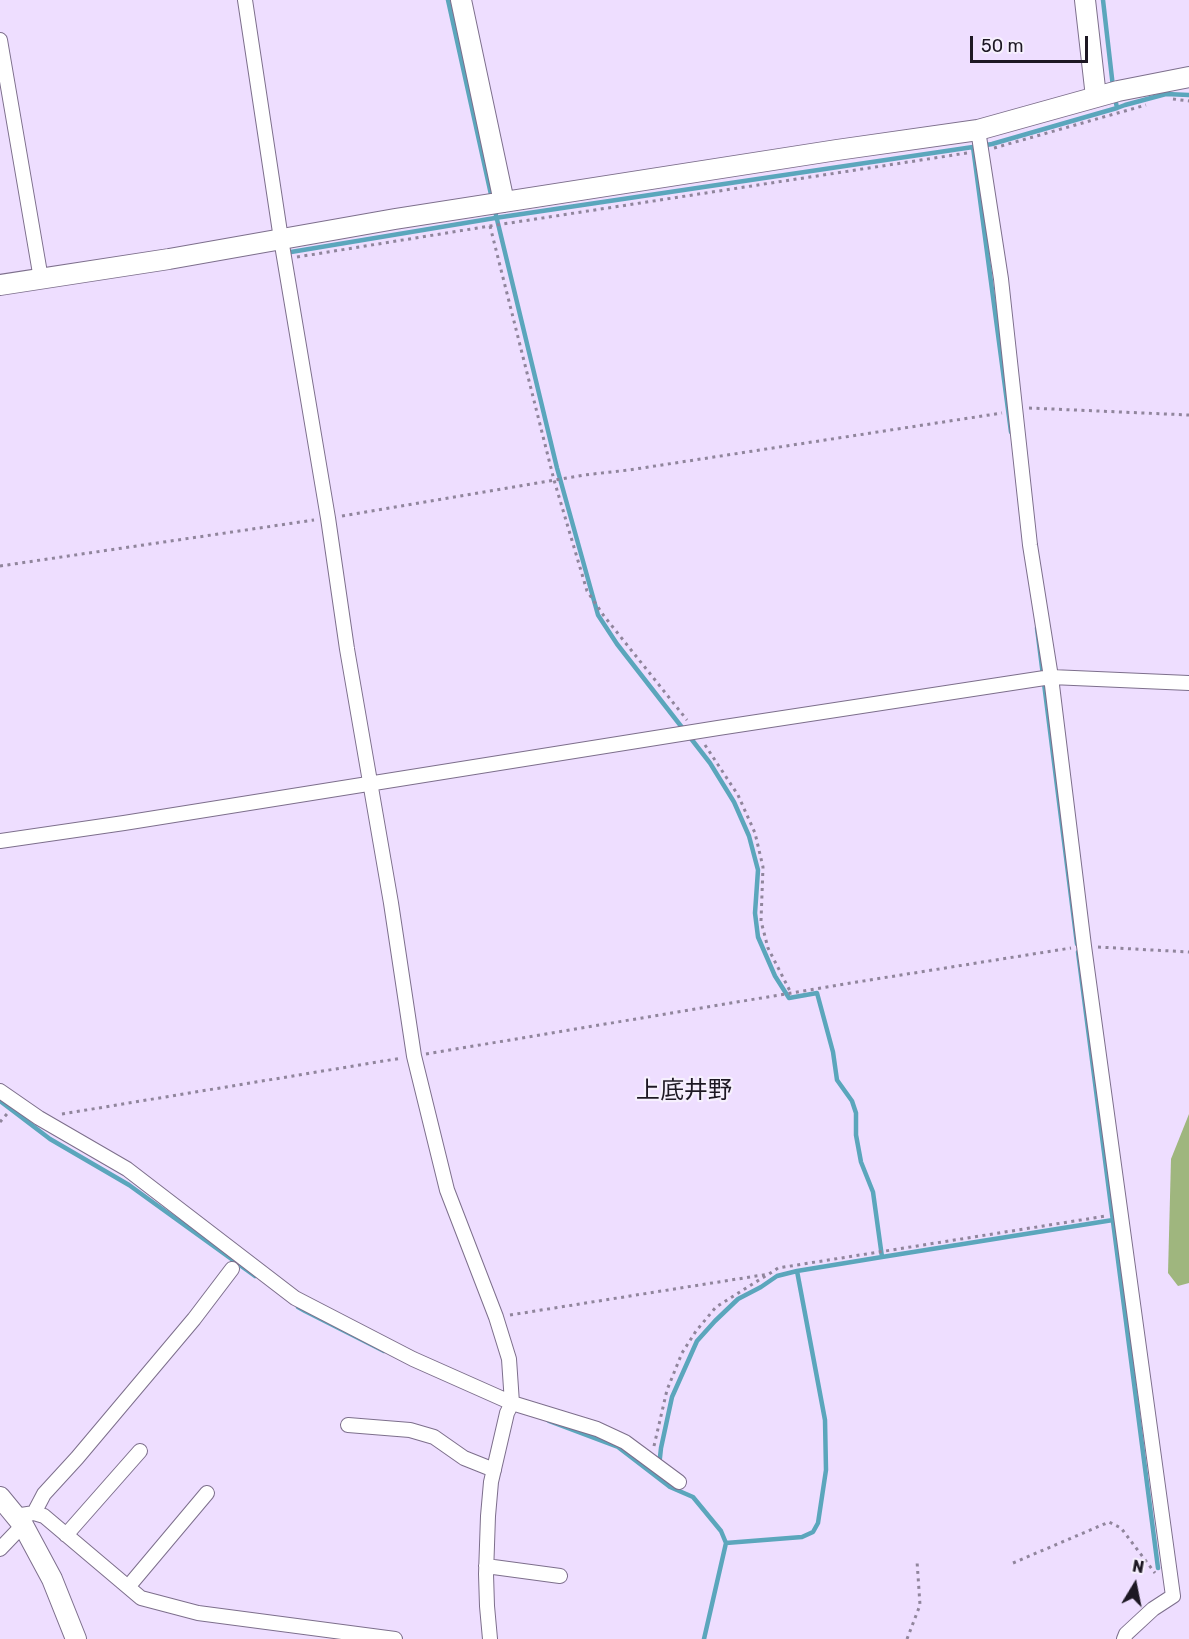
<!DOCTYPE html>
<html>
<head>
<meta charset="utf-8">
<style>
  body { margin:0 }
  #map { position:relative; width:1189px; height:1639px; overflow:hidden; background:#eedeff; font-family:Rubik,sans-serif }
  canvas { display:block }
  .north { position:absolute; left:1105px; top:1555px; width:60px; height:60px; -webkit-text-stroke:4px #f6f0fd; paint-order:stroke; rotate:10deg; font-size:16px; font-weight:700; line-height:24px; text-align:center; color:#1d1823 }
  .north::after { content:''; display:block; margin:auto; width:21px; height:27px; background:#1d1823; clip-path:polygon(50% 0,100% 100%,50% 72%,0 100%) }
  .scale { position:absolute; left:970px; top:36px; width:118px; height:27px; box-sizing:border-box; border:3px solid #1d1823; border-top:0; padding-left:8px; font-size:18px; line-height:21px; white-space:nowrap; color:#1d1823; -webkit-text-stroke:4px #f6f0fd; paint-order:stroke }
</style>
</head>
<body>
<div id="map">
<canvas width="1189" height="1639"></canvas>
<div class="north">N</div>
<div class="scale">50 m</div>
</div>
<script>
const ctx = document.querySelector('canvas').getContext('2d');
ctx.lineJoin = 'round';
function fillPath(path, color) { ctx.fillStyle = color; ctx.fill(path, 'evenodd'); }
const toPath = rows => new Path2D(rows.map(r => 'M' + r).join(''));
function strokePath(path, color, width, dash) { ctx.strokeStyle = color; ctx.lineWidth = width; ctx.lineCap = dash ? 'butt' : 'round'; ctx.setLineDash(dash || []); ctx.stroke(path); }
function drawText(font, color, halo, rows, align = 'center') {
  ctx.font = font + ' Rubik,"Noto Sans JP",sans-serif'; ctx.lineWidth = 4.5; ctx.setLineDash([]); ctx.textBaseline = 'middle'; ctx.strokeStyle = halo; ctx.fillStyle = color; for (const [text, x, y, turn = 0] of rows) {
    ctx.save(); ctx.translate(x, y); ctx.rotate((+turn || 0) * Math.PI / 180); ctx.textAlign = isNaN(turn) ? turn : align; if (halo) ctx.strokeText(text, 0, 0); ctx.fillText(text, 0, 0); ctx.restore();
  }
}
const forest = toPath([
  [1189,1114,1189,1283,1178,1286,1168,1273,1171,1159]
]);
const stream = toPath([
  [448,0,492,199],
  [1103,0,1113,87],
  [1115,98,1117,108,1125,105,1166,94,1189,95],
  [981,146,992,144,1117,108],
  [973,147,1011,432],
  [494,207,557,468,598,615,617,644,684,730],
  [291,252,495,218,973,147],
  [1037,628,1077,944],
  [1078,952,1158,1568],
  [0,1101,50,1139,129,1185,255,1276],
  [882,1257,1113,1220],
  [298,1307,305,1311,384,1351],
  [549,1421,618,1447,670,1487,693,1497,721,1531,726,1543,704,1639],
  [658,1476,661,1448,672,1397,697,1341,715,1321,738,1299,761,1287,777,1276,797,1271,882,1257,873,1192,861,1162,856,1135,856,1113,852,1101,837,1080,833,1052,817,993,789,998,775,976,758,937,755,913,758,870,749,836,734,802,710,763,689,736],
  [726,1543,802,1537,813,1532,818,1523,826,1470,825,1420,797,1271]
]);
const path = toPath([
  [1173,99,1189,101],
  [994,148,1146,105],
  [490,226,554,480,587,591,604,616,687,720],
  [297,257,490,226,967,153],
  [1029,408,1189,415],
  [342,516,584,475,629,470,1002,413],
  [0,566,314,520],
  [705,745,738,795,755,833,763,867,761,921,768,948,791,993],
  [1098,947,1189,952],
  [426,1054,857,982,1071,948],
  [62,1114,402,1058],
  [0,1122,7,1114],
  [510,1315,769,1274,778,1268,1106,1216],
  [654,1446,667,1390,682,1353,696,1331,716,1307,767,1275],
  [1013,1563,1109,1522,1121,1528,1155,1573],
  [907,1639,920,1605,917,1561]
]);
const street = toPath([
  [245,0,281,239,328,518,347,649,391,903,414,1056,447,1190,496,1317,509,1359,512,1403,507,1413,491,1482,488,1516,486,1574,487,1606,490,1639],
  [0,40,41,279],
  [978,130,1001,279,1030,545,1051,677,1084,946,1173,1596,1153,1609,1126,1634,1124,1639],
  [0,841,124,823,718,728,1051,677,1189,683],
  [0,1091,39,1118,127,1169,295,1298,413,1359,512,1403,597,1429,625,1442,679,1482],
  [348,1425,410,1430,434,1437,464,1458,494,1470],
  [34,1513,44,1494,77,1458,194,1319,232,1269],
  [15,1516,34,1513,44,1516,141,1598,198,1613,395,1639],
  [66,1535,140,1451],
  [0,1549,23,1525],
  [486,1566,560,1576],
  [128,1587,207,1493]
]);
const secondary = toPath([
  [461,0,504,202],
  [1085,0,1096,97],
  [0,285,169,259,395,219,837,150,978,130,1118,91,1189,77],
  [0,1497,23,1525,52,1579,76,1639]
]);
const quarterNames = [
  ["上底井野",684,1091]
];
fillPath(forest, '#9fb67e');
strokePath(stream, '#5ba6bc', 4.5);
strokePath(street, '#7d6f8c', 16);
strokePath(secondary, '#7d6f8c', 22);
strokePath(path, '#90859c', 3, [3, 4.5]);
strokePath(street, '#fff', 14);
strokePath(secondary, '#fff', 20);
drawText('24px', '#1d1823', '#f6f0fd', quarterNames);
</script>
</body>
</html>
